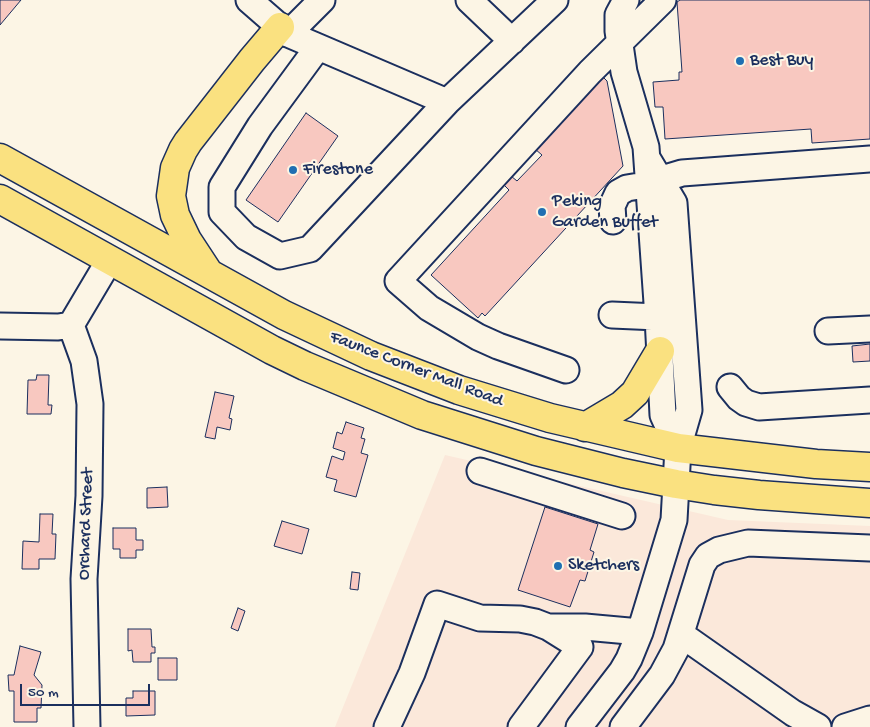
<!DOCTYPE html>
<html>
<head>
<meta charset="utf-8">
<style>
  body { margin:0 }
  #map { position:relative; width:870px; height:727px; overflow:hidden; background:#fcf5e5; font-family:"Gochi Hand",sans-serif }
  canvas { display:block }
  .scale { position:absolute; left:20px; top:684px; width:130px; height:22px; box-sizing:border-box; border:2px solid #1b2f5e; border-top:0; padding-left:6px; font-size:15px; line-height:18px; white-space:nowrap; color:#1b2f5e; -webkit-text-stroke:4px #fcf5e5; paint-order:stroke }
</style>
</head>
<body>
<div id="map">
<canvas width="870" height="727"></canvas>
<div class="scale">50 m</div>
</div>
<script>
const ctx = document.querySelector('canvas').getContext('2d');
ctx.lineJoin = 'round';
function fillPath(path, color) { ctx.fillStyle = color; ctx.fill(path, 'evenodd'); }
const toPath = rows => new Path2D(rows.map(r => 'M' + r).join(''));
function strokePath(path, color, width, dash) { ctx.strokeStyle = color; ctx.lineWidth = width; ctx.lineCap = dash ? 'butt' : 'round'; ctx.setLineDash(dash || []); ctx.stroke(path); }
function drawText(font, color, halo, rows, align = 'center') {
  ctx.font = font + ' "Gochi Hand",sans-serif'; ctx.lineWidth = 4; ctx.setLineDash([]); ctx.textBaseline = 'middle'; ctx.strokeStyle = halo; ctx.fillStyle = color; for (const [text, x, y, turn = 0] of rows) {
    ctx.save(); ctx.translate(x, y); ctx.rotate((+turn || 0) * Math.PI / 180); ctx.textAlign = isNaN(turn) ? turn : align; if (halo) ctx.strokeText(text, 0, 0); ctx.fillText(text, 0, 0); ctx.restore();
  }
}
const built = toPath([
  [445,455,728,520,870,526,870,727,335,727]
]);
const building = toPath([
  [0,0,21,0,0,25,0,0],
  [680,0,870,0,870,139,812,143,811,129,665,139,663,107,655,107,653,82,679,80,679,72,682,72,677,2,680,0],
  [602,76,607,81,623,166,485,316,482,313,478,318,431,275,509,190,503,184,511,176,517,181,542,155,535,149,602,76],
  [306,113,338,136,278,222,246,200,306,113],
  [870,344,870,361,853,362,852,346,870,344],
  [37,375,49,375,48,405,52,405,51,414,27,414,28,380,36,380,37,375],
  [215,392,234,396,229,418,232,419,230,430,217,427,215,439,205,437,215,392],
  [346,422,364,428,361,438,365,439,361,453,368,455,356,497,334,491,337,480,326,477,332,456,343,460,345,452,333,448,337,432,342,434,346,422],
  [167,487,168,507,147,508,147,488,167,487],
  [545,507,598,524,590,550,594,552,585,581,580,580,570,607,518,590,545,507],
  [40,514,53,514,52,534,56,534,55,559,39,559,39,569,22,569,23,541,39,542,40,514],
  [282,521,309,529,302,554,274,546,282,521],
  [113,528,136,528,136,540,143,540,143,550,136,550,136,558,120,558,120,549,113,549,113,528],
  [352,572,360,573,358,590,350,589,352,572],
  [238,608,245,611,238,631,231,628,238,608],
  [128,629,151,629,152,647,155,647,155,653,151,653,151,662,133,662,132,650,128,651,128,629],
  [20,646,41,652,34,675,42,685,41,708,37,708,37,722,14,722,14,691,9,691,8,675,14,675,20,646],
  [158,658,177,658,177,680,158,680,158,658],
  [133,691,155,691,155,715,126,716,126,698,133,698,133,691]
]);
const minor = toPath([
  [249,0,288,34],
  [322,0,288,34,447,102,555,0],
  [469,0,512,41],
  [626,0,618,15,618,31,624,72,646,147,658,317,663,415,678,448],
  [318,47,260,126,222,187,222,212,246,237,280,256,310,249,447,102],
  [613,221,612,206,618,193,627,188,639,186,682,173,870,159],
  [612,315,658,317],
  [71,325,84,361,90,404,89,496,84,579,87,727],
  [0,326,58,327,71,325,109,261],
  [828,331,870,329],
  [566,370,498,346,478,337,429,308,398,281,590,72,663,0],
  [730,387,739,398,746,403,759,407,870,400],
  [480,471,622,516],
  [548,627,585,627,640,632],
  [682,635,793,713,818,727],
  [387,727,412,673,437,604,480,618,520,619,535,622,548,627,580,647,521,727],
  [579,727,622,671,629,659,640,632,674,520,678,448,689,410,674,203,647,158],
  [623,727,662,675,676,649,702,565,708,556,719,550,748,543,870,548],
  [845,727,870,719]
]);
const major = toPath([
  [0,158,284,315,371,356,459,390,550,418,678,448,816,464,870,467],
  [0,199,272,350,305,366,422,415,536,451,623,473,676,484,714,490,759,495,870,503],
  [208,272,187,240,175,215,171,196,175,168,183,150,188,142,252,60,280,27],
  [585,427,622,405,635,393,660,351]
]);
const markers = [
  [740,61,5,"#1f6fb2"],
  [293,170,5,"#1f6fb2"],
  [542,212,5,"#1f6fb2"],
  [558,566,5,"#1f6fb2"]
];
const poiNames = [
  ["Best Buy",750,61],
  ["Firestone",303,170],
  ["Peking",552,202],
  ["Garden Buffet",552,223],
  ["Sketchers",568,566]
];
const streetNames = [
  ["Faunce Corner Mall Road",416,370,21],
  ["Orchard Street",87,524,-88]
];
fillPath(built, '#fbe8da');
fillPath(building, '#f8c8c0');
strokePath(building, '#1b2f5e', 1);
strokePath(minor, '#1b2f5e', 29);
strokePath(major, '#1b2f5e', 31);
strokePath(minor, '#fcf5e5', 25);
strokePath(major, '#fae180', 28);
for (const [x, y, r, color] of markers) { const dot = new Path2D(); dot.arc(x, y, r, 0, 2 * Math.PI); ctx.fillStyle = color; ctx.fill(dot); strokePath(dot, '#fcf5e5', 2); }
drawText('18px', '#1b2f5e', '#fcf5e5', poiNames, 'left');
drawText('18px', '#1b2f5e', '#fcf5e5', streetNames);
</script>
</body>
</html>
